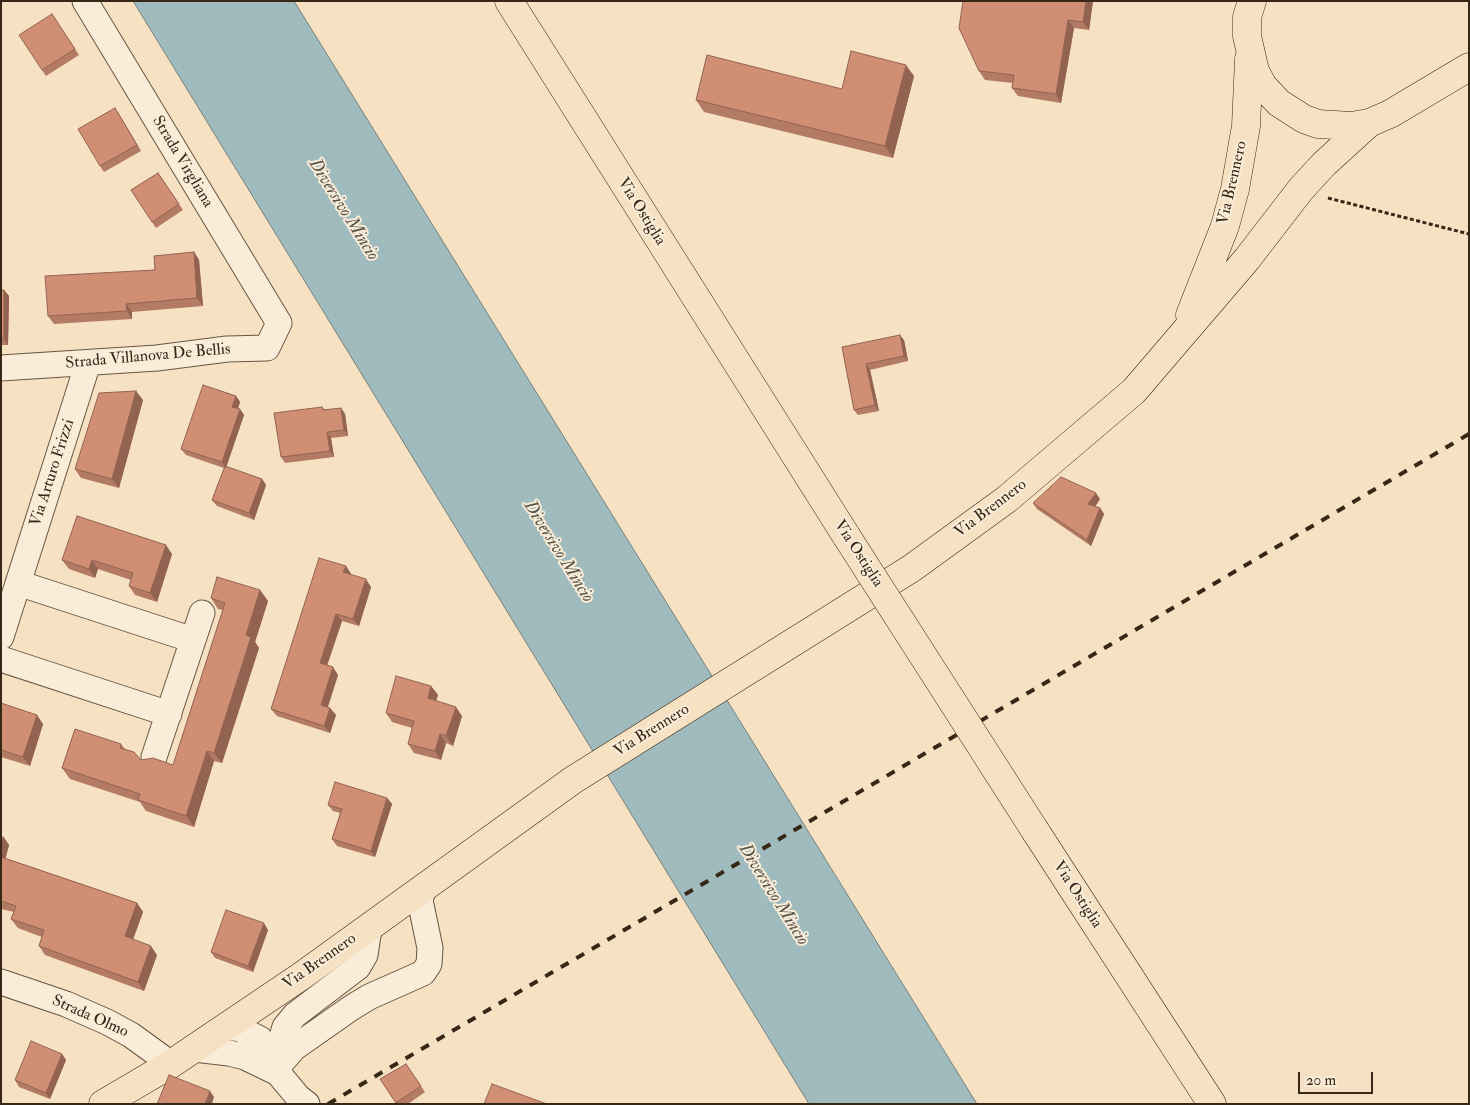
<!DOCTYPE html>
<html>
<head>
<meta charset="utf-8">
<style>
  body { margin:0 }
  #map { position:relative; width:1470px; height:1105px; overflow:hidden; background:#f6e1c3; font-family:"IM FELL Double Pica",serif }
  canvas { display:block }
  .frame { position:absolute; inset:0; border:2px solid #372717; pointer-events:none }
  .scale { position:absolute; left:1298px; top:1072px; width:75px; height:22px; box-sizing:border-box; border:2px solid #372717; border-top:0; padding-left:6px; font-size:15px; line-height:18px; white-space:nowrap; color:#372717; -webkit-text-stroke:4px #f9ecd8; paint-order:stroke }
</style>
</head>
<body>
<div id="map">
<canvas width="1470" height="1105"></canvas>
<div class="frame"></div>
<div class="scale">20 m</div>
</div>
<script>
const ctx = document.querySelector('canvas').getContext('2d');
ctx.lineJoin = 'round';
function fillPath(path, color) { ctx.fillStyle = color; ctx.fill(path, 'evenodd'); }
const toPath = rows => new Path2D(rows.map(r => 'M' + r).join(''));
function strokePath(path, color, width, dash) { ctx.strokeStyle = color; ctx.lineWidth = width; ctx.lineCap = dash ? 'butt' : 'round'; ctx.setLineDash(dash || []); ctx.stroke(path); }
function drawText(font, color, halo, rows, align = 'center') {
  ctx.font = font + ' "IM FELL Double Pica",serif'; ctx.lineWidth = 4; ctx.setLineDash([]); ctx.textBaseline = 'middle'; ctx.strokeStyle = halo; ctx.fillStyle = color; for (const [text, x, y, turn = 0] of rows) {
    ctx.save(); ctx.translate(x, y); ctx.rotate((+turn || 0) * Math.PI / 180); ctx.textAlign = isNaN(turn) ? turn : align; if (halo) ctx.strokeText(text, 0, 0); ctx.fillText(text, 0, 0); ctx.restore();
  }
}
const water = toPath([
  [133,1,294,1,977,1104,809,1104,133,1]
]);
const path = toPath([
  [1328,198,1469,234]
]);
const minor = toPath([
  [1,368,157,358,227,349,267,348,279,323,85,1],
  [18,583,193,640,154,757],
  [1,637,88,363],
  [193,640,202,613],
  [1,659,169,714],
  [1,982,66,1004,107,1022,131,1035,171,1064],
  [226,1027,240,1029,260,1039,278,1073,298,1097,307,1104],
  [194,1049,229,1053,245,1057,278,1073],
  [277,1071,276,1056,285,1027,295,1015,358,967,365,955,368,935,371,926],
  [278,1073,281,1063,294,1048,351,1008,369,997,423,973,429,964,430,948,420,900,424,887]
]);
const major = toPath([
  [509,1,847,537],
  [1252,1,1247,17,1247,36,1255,71,1263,86,1279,103,1304,119,1318,124,1351,126,1369,123,1390,114,1469,67],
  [1190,315,1225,226,1235,189,1246,126,1249,59],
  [1036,832,1212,1104],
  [103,1104,171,1064,300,977,573,780,912,568,1007,499,1134,391,1247,259,1301,189,1324,164,1369,123]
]);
const rail = toPath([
  [328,1104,1469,434]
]);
const majorBridge = toPath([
  [847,537,1036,832]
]);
const wall = toPath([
  [1093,1,1089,30,1074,28,1061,103,1018,96,1012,88,1013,83,985,80,979,71],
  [52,14,79,55,46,76,42,70],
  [914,76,893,158,704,112,696,100,842,89],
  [115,108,141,151,104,172,100,166],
  [158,173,183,210,156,228,131,190],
  [194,252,199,260,203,306,132,312,132,319,54,324,48,316],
  [1,290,4,290,9,296,8,345,1,345],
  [904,340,908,361,870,370,879,411,858,415,854,410,842,347],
  [236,396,240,402,238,409,240,409,244,415,226,467,262,479,266,485,254,520,217,506,212,500,224,468,186,455,181,449],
  [143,400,119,488,81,478,75,469],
  [322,407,325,410,341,408,345,414,348,436,331,438,334,457,285,463,281,457],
  [1100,499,1095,506,1100,508,1104,514,1091,546,1037,509,1033,503],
  [172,554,157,602,135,595,129,586,131,580,98,569,95,578,69,569,62,560],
  [346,566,351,574,350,574,371,587,359,626,342,621,327,666,338,675,328,707,330,708,336,715,330,733,277,716,271,709],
  [260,590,268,601,255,642,259,648,222,763,214,761,194,827,146,811,140,802,70,779,62,768,121,744,125,749,141,760,173,765,223,610,218,609,211,598],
  [431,686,438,695,436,701,462,716,453,746,446,743,441,760,414,753,408,744,412,728,392,722,386,713],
  [1,703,43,724,30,766,1,757],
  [387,798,392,804,375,857,337,846,332,839,340,813,333,811,328,805],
  [1,836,9,845,5,858,137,903,143,912,133,939,157,955,144,991,45,955,39,946,42,937,18,928,11,919,14,912,1,909],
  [268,930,253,972,215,958,211,952],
  [62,1054,66,1060,50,1099,19,1087,15,1080],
  [406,1064,425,1092,408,1104,397,1104,380,1079]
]);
const shadedWall = toPath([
  [1086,1,1093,1,1089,30,1083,22],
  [1068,20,1074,28,1061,103,1056,94],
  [906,65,914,76,893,158,885,146],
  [115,108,119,114,141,151,137,145],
  [194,252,199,260,203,306,197,298],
  [4,290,9,296,8,345,4,339],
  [126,304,132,312,132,319,127,311],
  [900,335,904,340,908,361,904,356],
  [866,364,870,370,879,411,875,405],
  [136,391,143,400,119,488,112,479],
  [236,396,240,402,236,413,232,407],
  [341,408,345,414,348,436,344,430],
  [240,409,244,415,226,468,222,462],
  [327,432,331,438,334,457,330,451],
  [262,479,266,485,254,520,249,513],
  [1096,493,1100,499,1093,510,1088,504],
  [1100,508,1104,514,1091,546,1087,540],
  [166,545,172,554,157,602,150,593],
  [92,560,98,569,95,578,89,569],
  [346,566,351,574,349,580,343,572],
  [366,579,371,587,359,626,353,619],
  [260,590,268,601,255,642,259,648,222,763,214,753,246,635],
  [336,614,342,621,325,671,320,663],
  [333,667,338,675,326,712,321,705],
  [431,686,438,695,434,707,428,698],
  [456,707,462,716,453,746,446,736],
  [330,708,336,715,330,733,324,726],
  [37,715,43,724,30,766,23,757],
  [440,734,446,743,441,760,435,751],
  [207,751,214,761,194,827,186,816],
  [387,798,392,804,375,857,371,851],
  [3,836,9,845,4,865,1,861,1,842],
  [137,903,143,912,131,945,125,936],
  [264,923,268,930,253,972,248,966],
  [151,946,157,955,144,991,138,982],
  [62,1054,66,1060,50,1099,46,1093],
  [210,1091,214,1097,212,1104,205,1104]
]);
const building = toPath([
  [963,1,1086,1,1083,22,1068,20,1056,94,1012,88,1014,75,979,71,959,28,963,1],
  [52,14,75,49,42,70,19,35,52,14],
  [851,51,906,65,885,146,696,100,707,55,842,89,851,51],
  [115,108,137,145,100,166,78,129,115,108],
  [158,173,179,204,152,222,131,190,158,173],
  [194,252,197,298,126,304,127,311,48,316,45,276,155,270,154,256,194,252],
  [1,290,4,290,4,339,1,339,1,290],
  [900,335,904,356,866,364,875,405,854,410,842,347,900,335],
  [203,385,236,396,232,407,240,409,222,462,181,449,203,385],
  [136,391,112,479,75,469,99,393,136,391],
  [322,407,323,410,341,408,344,430,327,432,330,451,281,457,274,413,322,407],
  [225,466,262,479,249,513,212,500,225,466],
  [1061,477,1096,493,1088,504,1100,508,1087,540,1033,503,1061,477],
  [77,516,166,545,150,593,129,586,133,573,92,560,89,569,62,560,77,516],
  [319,558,346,566,343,572,366,579,353,619,336,614,320,663,333,667,321,705,330,708,324,726,271,709,319,558],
  [217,577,260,590,246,635,251,637,214,753,207,751,186,816,138,800,140,794,62,768,75,729,121,744,120,748,134,752,141,760,153,758,173,765,225,603,211,598,217,577],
  [396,676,431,686,428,698,456,707,446,736,440,734,435,751,408,744,414,721,386,713,396,676],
  [1,703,37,715,23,757,1,750,1,703],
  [335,782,387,798,371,851,332,839,342,809,328,805,335,782],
  [1,857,137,903,125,936,151,946,138,982,39,946,44,930,11,919,16,906,1,901,1,857],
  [226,910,264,923,248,966,211,952,226,910],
  [31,1041,62,1054,46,1093,15,1080,31,1041],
  [406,1064,421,1086,396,1103,380,1079,406,1064],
  [169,1075,210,1091,205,1104,157,1104,169,1075],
  [492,1084,547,1104,484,1104,492,1084]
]);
const streetNames = [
  ["Strada Virgliana",182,162,59],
  ["Via Brennero",1233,183,-77],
  ["Via Ostiglia",641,212,58],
  ["Strada Villanova De Bellis",148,357,-5],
  ["Via Arturo Frizzi",53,473,-72],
  ["Via Brennero",991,509,-37],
  ["Via Ostiglia",858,554,57],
  ["Via Brennero",652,731,-32],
  ["Via Ostiglia",1077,895,57],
  ["Via Brennero",320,962,-35],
  ["Strada Olmo",90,1017,24]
];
const waterNames = [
  ["Diversivo Mincio",343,210,58],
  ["Diversivo Mincio",558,552,58],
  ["Diversivo Mincio",773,895,58]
];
fillPath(water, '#a0bbbd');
strokePath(water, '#76807b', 1);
strokePath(minor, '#675642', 27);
strokePath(major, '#372717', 29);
strokePath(path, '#372717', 3, [4, 2.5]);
strokePath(minor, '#f9ecd8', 25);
strokePath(major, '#f6e1c3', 28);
strokePath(rail, '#372717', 4, [9, 9]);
strokePath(majorBridge, '#372717', 29, []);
strokePath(majorBridge, '#f6e1c3', 28);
fillPath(wall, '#b37a64');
fillPath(shadedWall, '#926351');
fillPath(building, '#d08e74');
strokePath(building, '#926351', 1);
drawText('16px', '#372717', '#f9ecd8', streetNames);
drawText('italic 18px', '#565349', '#f9ecd8', waterNames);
</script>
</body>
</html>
